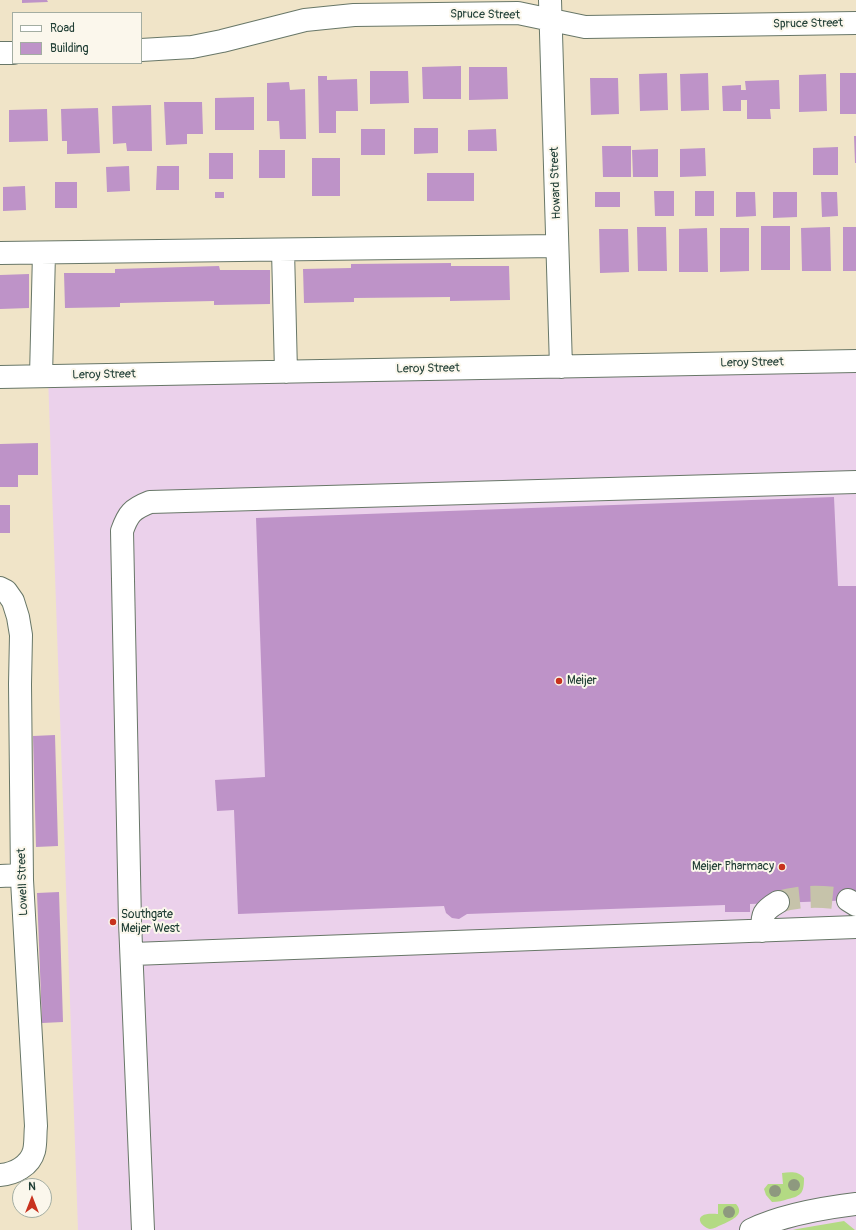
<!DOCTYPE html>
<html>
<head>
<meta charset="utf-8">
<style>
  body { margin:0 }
  #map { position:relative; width:856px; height:1230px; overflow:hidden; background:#f0e4c8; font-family:Pangolin,sans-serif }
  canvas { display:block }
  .legend { position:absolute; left:12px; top:12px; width:130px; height:52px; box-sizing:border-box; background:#fbf7ec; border:1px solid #a3ada2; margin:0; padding:5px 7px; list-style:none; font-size:12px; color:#1f3d34 }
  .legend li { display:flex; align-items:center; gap:8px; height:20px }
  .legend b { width:20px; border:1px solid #a3ada2 }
  .north { position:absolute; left:12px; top:1178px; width:40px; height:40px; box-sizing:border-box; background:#fbf7ec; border:1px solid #a3ada2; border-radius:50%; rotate:0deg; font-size:11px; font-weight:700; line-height:16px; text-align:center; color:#1f3d34 }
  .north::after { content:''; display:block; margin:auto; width:14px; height:18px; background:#c8321e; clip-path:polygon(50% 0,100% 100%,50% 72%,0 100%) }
</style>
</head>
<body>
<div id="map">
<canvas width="856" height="1230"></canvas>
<ul class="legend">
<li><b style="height:5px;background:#fff"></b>Road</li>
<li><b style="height:11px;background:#be93c8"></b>Building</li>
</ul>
<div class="north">N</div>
</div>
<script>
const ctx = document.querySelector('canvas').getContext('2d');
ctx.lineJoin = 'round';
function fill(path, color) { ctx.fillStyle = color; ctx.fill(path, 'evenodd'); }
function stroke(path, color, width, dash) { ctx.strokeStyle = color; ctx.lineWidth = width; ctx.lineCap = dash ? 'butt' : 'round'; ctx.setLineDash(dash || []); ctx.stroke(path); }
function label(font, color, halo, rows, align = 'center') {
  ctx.font = font + ' Pangolin,sans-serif'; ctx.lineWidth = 4; ctx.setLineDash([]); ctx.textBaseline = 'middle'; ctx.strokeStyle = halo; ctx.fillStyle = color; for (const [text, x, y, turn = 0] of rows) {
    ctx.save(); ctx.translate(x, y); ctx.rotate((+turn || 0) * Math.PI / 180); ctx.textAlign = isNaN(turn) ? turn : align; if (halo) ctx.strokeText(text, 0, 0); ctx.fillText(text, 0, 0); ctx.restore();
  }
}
const built = new Path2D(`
  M856 361V1230H78L48 376Z`);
const green = new Path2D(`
  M782 1173C790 1172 799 1171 804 1178 804 1192 802 1196 788 1199 783 1201 778 1202 772 1202L766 1195 764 1189 768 1184H783Z
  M718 1204H736C746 1215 730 1221 721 1225 718 1226 714 1229 710 1229 704 1228 696 1220 702 1216 706 1213 714 1214 718 1214Z
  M844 1221 855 1230H793L797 1229Z`);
const building = new Path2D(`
  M22 0H47L48 2 22 3Z
  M461 66V99H423L422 67Z
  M469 67H507L508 99 469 100Z
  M370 71H408L409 103 370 104Z
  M667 73 668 110 640 111 639 74Z
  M708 73 709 110 681 111 680 74Z
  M840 73H856V114H840Z
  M826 74 827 111 799 112V75Z
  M318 76H327V80L357 79 358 111H336V133H319Z
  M590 78H618L619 114 591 115Z
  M779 80 780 109H770L771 119H747V100H741V111H723L722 86 741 85V90H746L745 81Z
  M289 82 290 90 305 89 306 139H280L279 121H267V83Z
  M254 97V130H215V98Z
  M164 102H202L203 134H187V144L166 145Z
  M151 105 152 151H127L126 143 113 144 112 106Z
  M98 108 100 153 67 154V141H62L61 109Z
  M47 109 48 141 9 142V110Z
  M414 128H438V153L414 154Z
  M361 129H385V155H361Z
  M496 129 497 151H468V130Z
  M854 136H856V163H855Z
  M602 146H631V177H603Z
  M838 147V175H813V148Z
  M705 148 706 176 680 177V149Z
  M658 149V177H633L632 150Z
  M259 150H285V178H259Z
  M209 153H233V179H209Z
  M312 158H340V196H312Z
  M129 166 130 191 107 192 106 167Z
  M157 166H179V190H156Z
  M427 173H474V201H427Z
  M55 182H77V208H55Z
  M25 186 26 210 3 211V187Z
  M654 191H674V216H655Z
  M695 191H714V216H695Z
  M215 192H224V198H215Z
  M595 192H620V207H595Z
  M736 192H755L756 216 736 217Z
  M773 192H797V217L773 218Z
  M821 192H837L838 216 822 217Z
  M761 226H790V270H761Z
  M637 227H666L667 271H638Z
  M830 227 831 271H802L801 228Z
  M843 227H856V271H843Z
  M707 228 708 272H679V229Z
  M720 228H749V271L720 272Z
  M599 229H628L629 272 600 273Z
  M451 263V266H509L510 300 450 301V297L354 298V302L304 303 303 269 351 268V264Z
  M219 266 220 270H270V304L214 305V301L120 303V307L65 308 64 273H115V269Z
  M29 274V308L0 309V275Z
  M38 443V475H18V487H0V444Z
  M834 497 838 586H856V900L750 904V912H725V905L467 914 459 919 452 918 446 913 444 906 238 914 234 810 217 811 215 780 265 777 256 518Z
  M0 505H10V533H0Z
  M55 735 58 846 36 847 33 736Z
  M59 892 63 1022 42 1023 37 893Z`);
const minorTunnel = new Path2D(`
  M778 902C800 895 826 896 848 900`);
const minor = new Path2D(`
  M550 0 561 367
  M141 50 192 47 222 41 305 20 354 15 518 13 585 27 856 23
  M0 53H13
  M283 250 286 372
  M0 253 557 246
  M41 376 44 253
  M0 377 856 361
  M0 588 6 591 13 601 18 617 21 635 20 684 22 880 36 1126C35 1134 36 1143 34 1151 30 1166 14 1174 0 1175
  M0 876 22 875
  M848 900 856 905
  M762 931C762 914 763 911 778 902
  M133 954 856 927
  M143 1230 130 922 122 531C128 514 132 509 150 502L856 482
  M751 1230C782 1215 823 1208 856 1204`);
const trees = [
  [794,1185],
  [775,1191],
  [729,1212]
];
const markers = [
  [559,681,4,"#c8321e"],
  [782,867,4,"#c8321e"],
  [113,922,4,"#c8321e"]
];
const streetNames = [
  ["Spruce Street",485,15,1],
  ["Spruce Street",808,24,-1],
  ["Howard Street",556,183,-92],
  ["Leroy Street",752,363,-1],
  ["Leroy Street",428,369,-1],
  ["Leroy Street",104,375,-1],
  ["Lowell Street",23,882,-92]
];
const poiNames = [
  ["Meijer",567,681],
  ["Meijer Pharmacy",774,867,"right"],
  ["Southgate",121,915],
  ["Meijer West",121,929]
];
fill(built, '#ebd1eb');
fill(green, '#b3da83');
fill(building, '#be93c8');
stroke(minorTunnel, '#c6c3aa', 22, [22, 11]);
stroke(minor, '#687768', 24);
stroke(minor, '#fff', 22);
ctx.fillStyle = '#8e997f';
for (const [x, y] of trees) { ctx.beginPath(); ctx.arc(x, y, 6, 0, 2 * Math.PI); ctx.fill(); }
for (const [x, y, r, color] of markers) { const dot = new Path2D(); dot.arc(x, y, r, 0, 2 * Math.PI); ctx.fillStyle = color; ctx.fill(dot); stroke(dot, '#fbf7ec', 1.5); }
label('12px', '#1f3d34', '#fbf7ec', streetNames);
label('12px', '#1f3d34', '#fbf7ec', poiNames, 'left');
</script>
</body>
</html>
